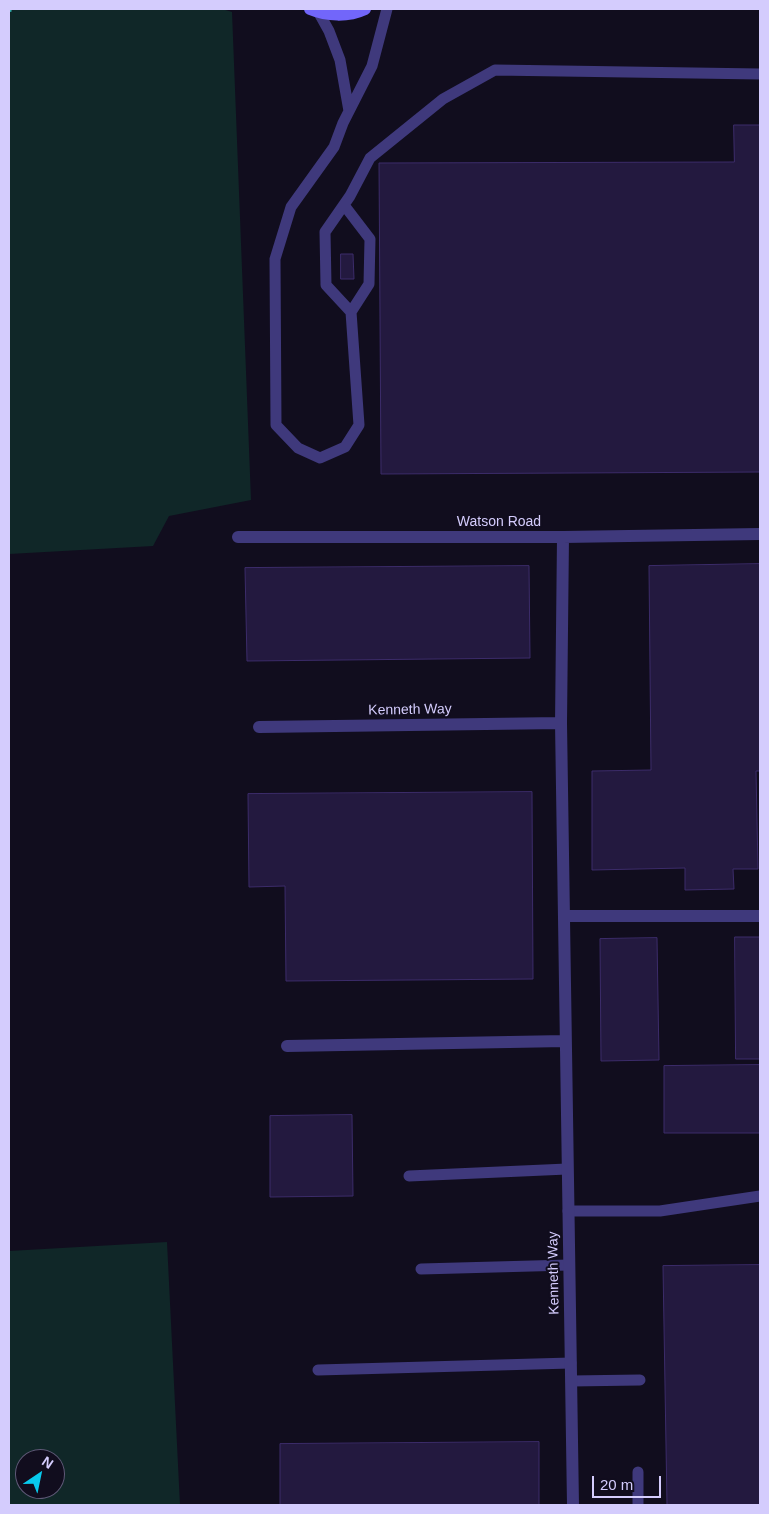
<!DOCTYPE html>
<html>
<head>
<meta charset="utf-8">
<style>
  body { margin:0 }
  #map { position:relative; width:769px; height:1514px; overflow:hidden; background:#110d1e; font-family:Arial,sans-serif }
  canvas { display:block }
  .frame { position:absolute; inset:0; border:10px solid #d4ccfd; pointer-events:none }
  .north { position:absolute; left:15px; top:1449px; width:50px; height:50px; box-sizing:border-box; background:#110d1e; border:1px solid #5f5977; border-radius:50%; rotate:34deg; font-size:14px; font-weight:700; line-height:20px; text-align:center; color:#d4ccfd }
  .north::after { content:''; display:block; margin:auto; width:18px; height:22px; background:#08caed; clip-path:polygon(50% 0,100% 100%,50% 72%,0 100%) }
  .scale { position:absolute; left:592px; top:1476px; width:69px; height:22px; box-sizing:border-box; border:2px solid #d4ccfd; border-top:0; padding-left:6px; font-size:15px; line-height:18px; white-space:nowrap; color:#d4ccfd; -webkit-text-stroke:4px #110d1e; paint-order:stroke }
</style>
</head>
<body>
<div id="map">
<canvas width="769" height="1514"></canvas>
<div class="frame"></div>
<div class="north">N</div>
<div class="scale">20 m</div>
</div>
<script>
const ctx = document.querySelector('canvas').getContext('2d');
ctx.lineJoin = 'round';
function fill(path, color) { ctx.fillStyle = color; ctx.fill(path, 'evenodd'); }
function stroke(path, color, width, dash) { ctx.strokeStyle = color; ctx.lineWidth = width; ctx.lineCap = dash ? 'butt' : 'round'; ctx.setLineDash(dash || []); ctx.stroke(path); }
function label(font, color, halo, rows, align = 'center') {
  ctx.font = font + ' Arial,sans-serif'; ctx.lineWidth = 4; ctx.setLineDash([]); ctx.textBaseline = 'middle'; ctx.strokeStyle = halo; ctx.fillStyle = color; for (const [text, x, y, turn = 0] of rows) {
    ctx.save(); ctx.translate(x, y); ctx.rotate((+turn || 0) * Math.PI / 180); ctx.textAlign = isNaN(turn) ? turn : align; if (halo) ctx.strokeText(text, 0, 0); ctx.fillText(text, 0, 0); ctx.restore();
  }
}
const green = new Path2D(`
  M9 9H222L232 12 251 500 169 516 153 546 9 554Z
  M167 1242 180 1505H9V1251ZM25 1459H55V1489H25Z`);
const building = new Path2D(`
  M734 125H760V472L381 474 379 163 734 162Z
  M341 254H353L354 279H341Z
  M760 564V771H756L758 869H733L734 889 685 890V868L592 870V771L651 770 649 566Z
  M529 566 530 658 247 661 245 568Z
  M532 792 533 979 286 981 285 886 249 887 248 794Z
  M735 937H760V1059H736Z
  M657 938 659 1060 601 1061 600 939Z
  M760 1065V1133H664V1066Z
  M352 1115 353 1196 270 1197V1116Z
  M760 1265V1505H667L663 1266Z
  M539 1442V1505H280V1444Z`);
const path = new Path2D(`
  M9 11 13 9`);
const lane = new Path2D(`
  M319 13 329 31 340 60 349 111
  M344 205 370 239 369 284 351 312 359 425 345 447 320 458 298 448 276 425 275 259 291 207 334 147 343 123 372 66 387 9
  M351 312 326 285 325 232 350 196 370 158 443 99 495 70 760 74
  M409 1176 567 1169
  M568 1211H660L760 1196
  M421 1269 569 1265
  M318 1370 571 1363
  M571 1381 640 1380
  M638 1472V1505`);
const street = new Path2D(`
  M238 537H563L760 534
  M563 537 561 723 573 1505
  M259 727 561 723
  M565 916H760
  M287 1046 565 1041`);
const secondary = new Path2D(`
  M310 9C327 16 348 17 365 9`);
const streetNames = [
  ["Watson Road",499,522],
  ["Kenneth Way",410,710,-1],
  ["Kenneth Way",554,1273,-91]
];
fill(green, '#102728');
fill(building, '#23193f');
stroke(building, '#3c2c6a', 1);
stroke(path, '#31acab', 3, [2.5, 4]);
stroke(lane, '#3f397c', 11);
stroke(street, '#3f397c', 12);
stroke(secondary, '#7266fa', 12);
label('14px', '#d4ccfd', '#110d1e', streetNames);
</script>
</body>
</html>
